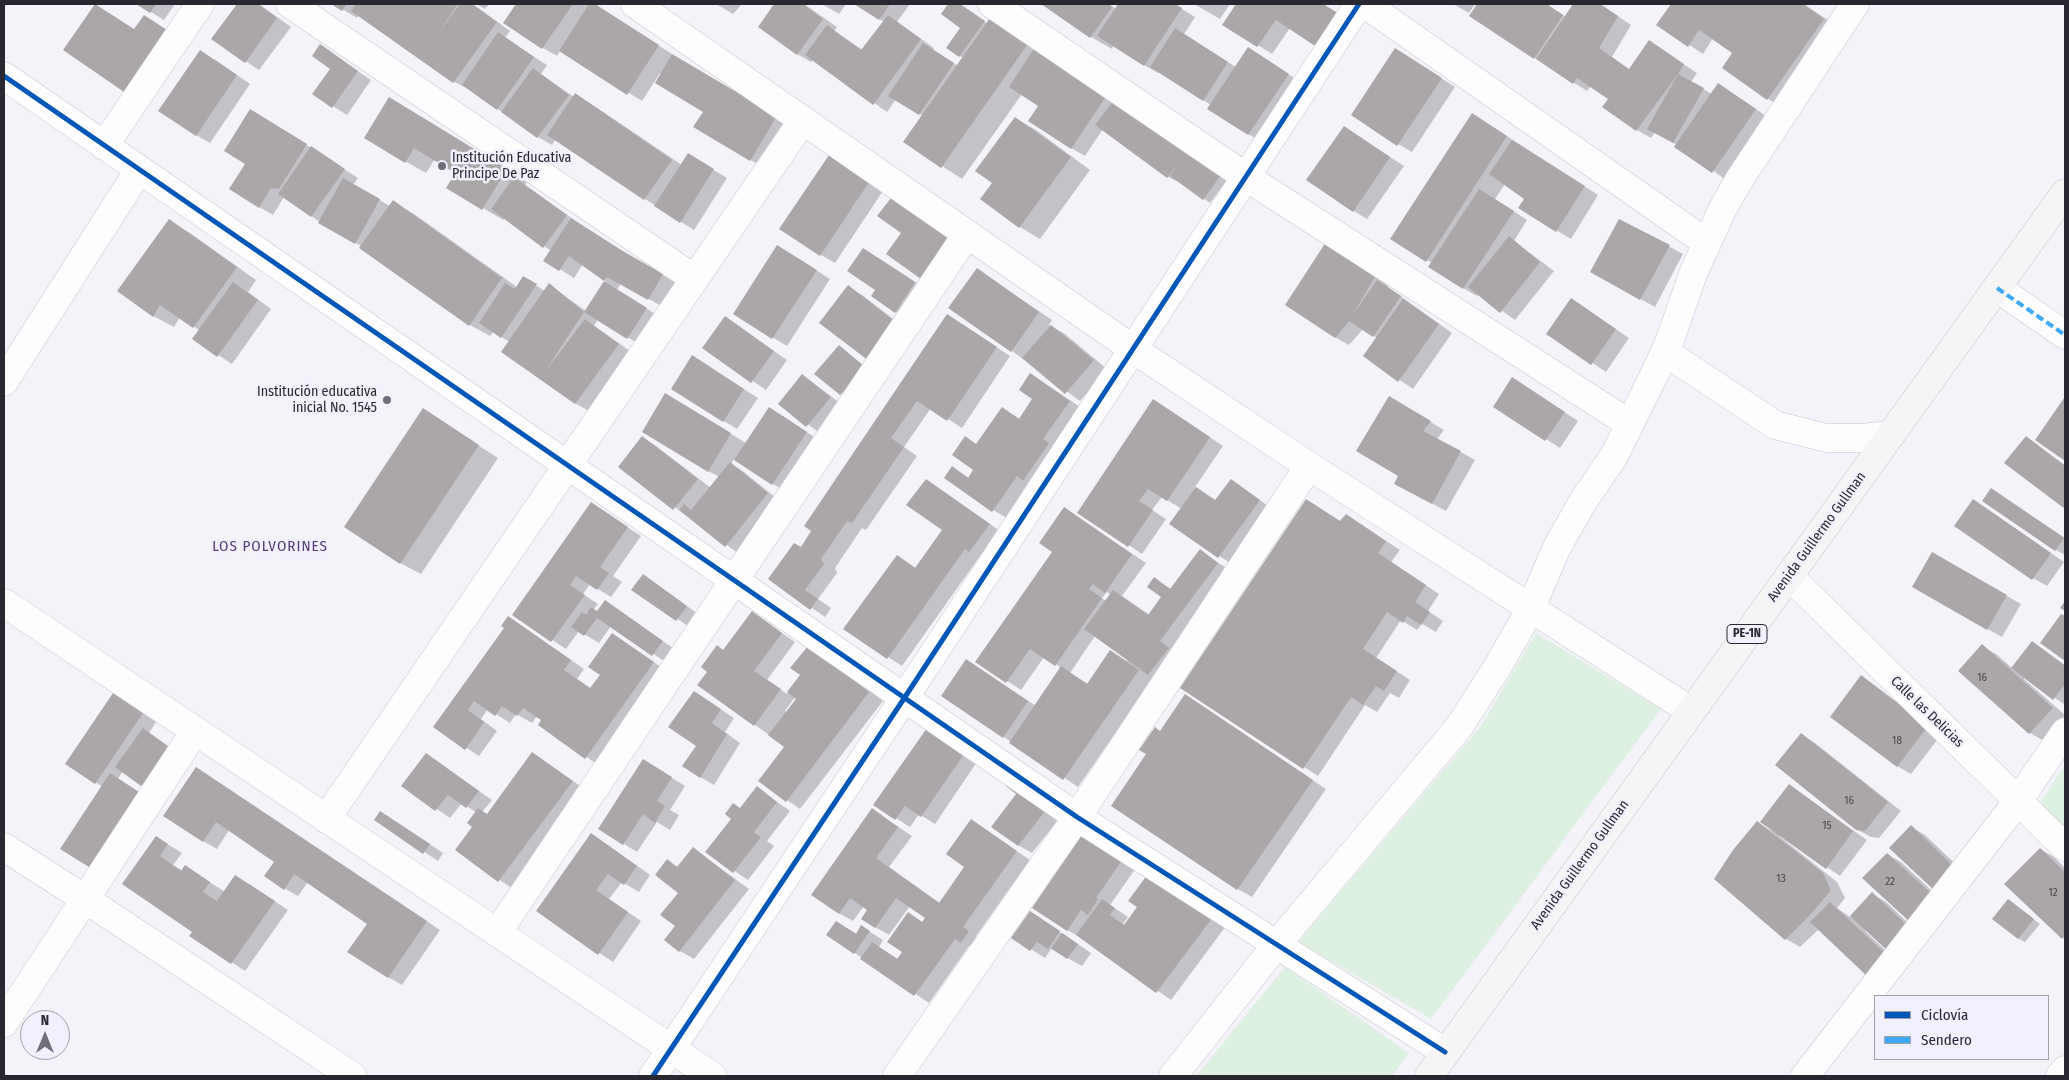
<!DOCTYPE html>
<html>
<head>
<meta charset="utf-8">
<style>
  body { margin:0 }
  #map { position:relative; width:2069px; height:1080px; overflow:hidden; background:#f4f3fa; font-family:"Fira Sans Condensed",sans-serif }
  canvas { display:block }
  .frame { position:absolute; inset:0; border:5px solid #292730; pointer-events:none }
  .legend { position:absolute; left:1874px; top:995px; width:175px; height:65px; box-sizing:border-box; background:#f1f0fd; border:1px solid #a1a0ab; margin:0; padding:6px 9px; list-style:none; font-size:15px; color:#292730 }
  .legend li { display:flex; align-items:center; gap:10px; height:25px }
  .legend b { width:25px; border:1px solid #a1a0ab }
  .north { position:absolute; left:20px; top:1010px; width:50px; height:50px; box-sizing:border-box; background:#f1f0fd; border:1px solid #a1a0ab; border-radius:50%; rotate:0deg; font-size:14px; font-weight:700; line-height:20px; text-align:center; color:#292730 }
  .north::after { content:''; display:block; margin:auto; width:18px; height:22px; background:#706e77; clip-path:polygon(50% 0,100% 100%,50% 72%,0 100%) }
</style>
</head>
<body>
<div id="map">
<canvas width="2069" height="1080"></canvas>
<div class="frame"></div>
<ul class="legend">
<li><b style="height:6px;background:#0057b8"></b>Ciclovía</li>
<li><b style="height:6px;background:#3fa9f5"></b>Sendero</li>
</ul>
<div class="north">N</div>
</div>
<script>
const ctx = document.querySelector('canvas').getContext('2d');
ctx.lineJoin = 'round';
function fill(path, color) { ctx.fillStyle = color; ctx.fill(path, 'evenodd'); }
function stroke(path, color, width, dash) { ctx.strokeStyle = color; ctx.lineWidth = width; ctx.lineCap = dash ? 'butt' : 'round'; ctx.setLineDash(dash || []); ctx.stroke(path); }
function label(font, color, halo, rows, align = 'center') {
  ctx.font = font + ' "Fira Sans Condensed",sans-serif'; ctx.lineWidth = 5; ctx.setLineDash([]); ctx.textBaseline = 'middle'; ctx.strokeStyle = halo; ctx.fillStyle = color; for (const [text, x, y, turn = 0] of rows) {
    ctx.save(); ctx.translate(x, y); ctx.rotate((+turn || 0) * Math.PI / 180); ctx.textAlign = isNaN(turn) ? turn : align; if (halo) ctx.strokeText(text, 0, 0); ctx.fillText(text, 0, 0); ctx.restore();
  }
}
const green = new Path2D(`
  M1536 633 1661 709 1431 1019 1298 942 1481 726Z
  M2065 765V830L2039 804Z
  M1285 967 1409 1053 1392 1076H1196Z`);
const shadow = new Path2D(`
  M138 4H175L164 20Z
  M238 4H259L291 27 259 70 213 39Z
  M334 4H473L510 31 505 38 547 65 541 74 574 97 575 95 596 107 682 165 702 163 727 178 694 230 645 199 556 139 552 145 538 137 469 89 454 82 358 15 357 18Z
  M476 4H489L485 9Z
  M518 4H593L672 54 671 55 797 129 771 172 695 127 705 111 660 73 642 101 560 51 557 56 543 48 505 23Z
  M716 4H742L733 14Z
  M776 4H804L837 27 834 31 863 50 884 22 857 4H910L897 22 934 48 933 50 958 66 963 58 948 48 962 27 943 14 950 4H959L988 24 993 17 1227 180 1210 203 1183 184 1168 177 1103 129 1085 156 1071 148 1039 106 1022 94 962 179 905 142 923 116 896 99 887 112 813 60 811 62 797 54 759 26Z
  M822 4H846L839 14Z
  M1043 4H1109L1116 9 1119 4H1174L1195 17 1184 34 1236 67 1262 57 1302 83 1262 142 1248 134 1211 105 1159 72 1158 73 1144 65 1114 45 1112 49 1091 37Z
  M1194 4H1230L1220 19Z
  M1238 4H1322L1351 22 1316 45 1290 28 1272 54 1224 24Z
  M1453 4H1475L1469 13Z
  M1478 4H1547L1566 17 1574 4H1600L1631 25 1612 57 1630 70 1650 42 1697 73 1691 82 1712 94 1732 93 1769 118 1726 180 1677 145 1655 132 1651 138 1637 130 1604 107 1610 99 1591 86 1587 91 1470 16Z
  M1673 4H1804L1844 31 1788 110 1768 99 1734 52 1713 38 1703 54 1658 24Z
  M320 46 371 80 347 115 314 94 332 69Z
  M1410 58 1455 87 1412 152 1398 144Z
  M214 59 250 84 210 143 196 135Z
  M410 110 527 182 525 185 580 224 632 257 676 283 663 307 621 283 617 290 660 317 642 346 598 319 594 326 633 353 589 411 575 403 510 342 493 332 490 336 470 325 361 246 320 222 284 197 273 215 259 207 246 163 264 118 358 178 353 185 390 206 393 202 414 214 517 287 524 278 545 291 549 285 586 311 606 281 583 264 574 278 545 260 551 251 505 218 503 220 483 208 457 173 435 159 426 173 405 161Z
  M1015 118 1036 130 1090 170 1040 239 1020 227 993 183Z
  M1344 127 1404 166 1367 219 1354 211Z
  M1493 127 1598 195 1571 239 1519 208 1526 198 1505 184 1495 199 1527 220 1514 241 1554 271 1515 320 1478 294 1477 296 1463 288 1432 263 1392 239Z
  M829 156 883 191 835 263 821 255Z
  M1620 220 1683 254 1655 307 1606 280Z
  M169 221 190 233 256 280 248 292 271 309 232 364 193 338 199 330 180 317 174 327 153 316Z
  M1326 244 1389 284 1388 287 1452 333 1413 389 1364 356 1377 338 1363 329 1349 345 1335 337Z
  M791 254 830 279 787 346 734 314Z
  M877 257 929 291 910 320 896 312 876 290Z
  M978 270 1052 320 1049 325 1065 334 1107 369 1080 401 1012 351Z
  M848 287 862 295 912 333 821 323Z
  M1571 300 1629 338 1606 372 1548 333Z
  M726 318 787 360 766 390 704 348Z
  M962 324 1010 356 962 428 931 408 904 447 917 456 866 530 862 528 835 568 837 573 818 599 831 608 825 617 770 579 801 548Z
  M839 347 871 371 848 398 816 374Z
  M706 365 758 398 737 429 724 421Z
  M1031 374 1083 409 1007 518 993 510 953 468 969 478 975 469 966 438 977 445 1003 409 1020 419 1034 399Z
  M803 376 844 406 821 434 780 404Z
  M1526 387 1578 421 1560 448 1494 406Z
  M1390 398 1444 430 1437 439 1475 460 1446 511 1409 491 1400 475Z
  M2064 400H2065V459L2037 439Z
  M680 403 746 443 783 416 820 441 786 492 734 459 731 464 744 472 781 502 739 554 620 467 643 438 656 446 711 488 720 477 708 471Z
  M1168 409 1223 446 1195 487 1217 501 1231 481 1273 509 1233 565 1171 524 1182 509 1162 497 1152 510 1166 519 1142 554 1079 512Z
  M423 410 498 458 421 574 400 563Z
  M2026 437 2065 465V507L2006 463Z
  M926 480 1003 533 984 559 980 556 902 666 845 629 897 556 916 568 943 530Z
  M1992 489 2065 538V555L2056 550Z
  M591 504 641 536 613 576 622 582 611 597 590 584 583 594 598 604 593 610 597 612 605 602 676 650 667 663 611 626 599 643 579 631 566 649 513 614Z
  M1065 509 1146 563 1122 596 1150 615 1163 597 1154 579 1171 589 1200 551 1231 571 1154 677 1078 787 943 696 980 669 1036 706 1062 668 1044 657 1021 690 977 661 1054 552ZM1107 592 1111 595 1106 601 1102 598ZM1095 636 1128 660 1127 661 1111 652 1088 684 1070 673Z
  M1987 509 2064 562 2047 586 2033 578Z
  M1341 522 1360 524 1400 550 1391 562 1439 594 1428 611 1443 621 1436 632 1422 624 1417 630 1401 620 1376 658 1410 680 1399 698 1390 693 1377 712 1365 705 1318 776 1182 687Z
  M1933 554 2021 604 2002 637 1914 587Z
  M643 576 700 615 691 628 633 589Z
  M752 612 795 642 767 680 787 694 802 675 822 656 883 701 800 809 760 781 786 747 699 685ZM795 697 797 698 787 712 785 711Z
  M522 626 584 669 577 679 591 689 601 674 612 634 667 671 600 766 539 725 543 720 537 716 532 723 516 714 510 723 488 709 481 719 497 731 479 756 435 727Z
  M2033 642 2065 665V705L2025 677 2024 679 2065 715 2044 741 2030 733 1960 671 1982 646 1996 654 2012 668Z
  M1862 677 1941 735 1911 774 1897 766Z
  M694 692 734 718 725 732 740 743 714 785 700 777Z
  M1186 696 1326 789 1252 897 1238 889Z
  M127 703 156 722 149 733 182 756 155 793 123 771 118 779 152 801 90 866 62 848 103 787 67 764Z
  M927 730 977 762 935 824 919 814 910 827 875 805Z
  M1801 735 1815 743 1901 811 1879 838 1871 837 1856 829Z
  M532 753 586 790 513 889 456 850 474 826 477 813 462 803 450 818 403 786 427 755 492 800 482 812 487 815Z
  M197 768 440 930 402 985 388 977 368 923 308 882 298 896 284 888 276 861 229 830 217 849 203 841Z
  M658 769 685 786 670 810 679 815 670 830 657 822 637 852 624 844Z
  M1789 785 1867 840 1840 876 1780 835 1779 836 1837 882 1845 898 1837 908 1850 917 1872 894 1886 902 1924 938 1867 930 1865 931 1903 967 1819 929 1800 947 1786 939 1758 823 1772 831Z
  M757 788 790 811 767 841 774 846 748 880 707 852Z
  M1018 794 1062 815 1032 853 1018 845Z
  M873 810 912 836 889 867 940 903 966 867 972 821 1030 860 976 936 982 940 975 950 969 946 929 1003 828 935 837 922 857 934 862 927 883 940 879 947 898 959 904 952 908 914 923 922 926 918 910 906 889 935 875 927 869 910 864 906 853 921 839 913Z
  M381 812 443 853 438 861 376 820Z
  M1911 827 1925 835 1970 878 1950 899Z
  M1084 834 1136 868 1110 905 1128 917 1123 924 1125 925 1139 907 1150 872 1226 926 1171 1000 1082 938 1067 930Z
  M156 837 182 853 173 865 183 871 186 867 225 892 249 884 288 910 245 971 191 936 194 932 124 884Z
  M605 843 650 875 639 892 622 882 609 899 641 921 613 962 538 911Z
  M694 849 749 889 694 959 680 951V893L667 861 679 868Z
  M2040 849 2054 857 2065 868V939L2063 938Z
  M1887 854 1901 862 1948 906 1925 930Z
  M2009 900 2040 924 2025 942 2018 938Z
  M1044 921 1091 953 1082 966 1051 949 1045 958 1013 938Z`);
const building = new Path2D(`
  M95 4 134 29 144 15 167 30 124 92 63 50Z
  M136 4H156L150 13Z
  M237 4H258L277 18 245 63 211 39Z
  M331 4H347L342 11Z
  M356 4H458L437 35 460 4H472L497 22 453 83 351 11Z
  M516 4H573L542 49 503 23Z
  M589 4H595L659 45 627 95 559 51Z
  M774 4H803L823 19 797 55 758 27Z
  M854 4H890L879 20Z
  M948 4H960L985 21 959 57 946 48 960 28 941 14Z
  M1041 4H1108L1112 7 1090 38Z
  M1118 4H1175L1182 8 1144 66 1097 36Z
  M1236 4H1323L1338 13 1315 46 1276 20 1257 47 1222 25Z
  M1477 4H1546L1563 15 1534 59 1469 16Z
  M1573 4H1600L1618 16 1599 48 1629 69 1649 40 1684 64 1678 74 1704 88 1673 143 1647 129 1678 74 1636 131 1602 107 1608 99 1577 78 1573 84 1536 59Z
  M1671 4H1803L1824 19 1767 100 1722 68 1732 53 1699 30 1688 47 1656 25Z
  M888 15 921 39 873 105 805 55 827 25 861 50Z
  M992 15 1030 41 941 168 903 142Z
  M1175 28 1228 62 1203 101 1150 67Z
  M498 32 534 57 497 110 462 85Z
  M923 43 954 63 919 115 888 96Z
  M320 44 358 71 332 108 312 94 330 69 312 56Z
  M1035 47 1107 95 1071 149 1028 121 1038 106 1009 87Z
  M1248 47 1289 74 1248 135 1207 109Z
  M1395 48 1442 78 1397 146 1351 115Z
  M200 50 237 75 196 136 158 111Z
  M672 54 777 116 750 161 693 127 703 112 655 83Z
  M533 68 569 95 537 138 501 112Z
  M1718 83 1756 109 1712 173 1674 147Z
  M575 93 672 160 644 200 547 135Z
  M389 97 507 169 482 210 446 188 455 173 414 148 405 163 364 138Z
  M1116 97 1221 175 1203 200 1170 176 1179 163 1167 178 1095 125Z
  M250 109 307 144 279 189 271 188 259 208 229 189 245 164 224 151Z
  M1472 113 1507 136 1426 262 1390 239Z
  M1015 117 1071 157 1019 228 980 199 992 183 975 171Z
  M1344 126 1390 157 1353 212 1306 180Z
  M1512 140 1585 186 1556 232 1518 208 1524 199 1489 174Z
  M311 146 345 169 311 217 278 194Z
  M688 153 714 169 680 223 654 206Z
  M829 155 869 182 820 256 779 229Z
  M514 177 567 215 543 248 491 209Z
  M343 178 380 199 355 244 318 223Z
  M1479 189 1514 211 1463 289 1428 267Z
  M891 198 954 242 925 282 886 254 901 233 877 216Z
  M393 200 502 278 469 326 359 248Z
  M571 218 621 250 663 274 648 300 607 277 604 281 569 256 559 271 543 261Z
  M169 219 237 267 193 328 160 305 153 317 117 291Z
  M1619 219 1670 245 1640 300 1590 272Z
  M1509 236 1540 262 1500 313 1468 287Z
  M1326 242 1376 275 1352 316 1377 280 1401 296 1373 337 1349 321 1335 338 1285 305Z
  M777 245 817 270 772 339 733 314Z
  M863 248 915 282 895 313 871 296 875 290 847 271Z
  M977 268 1039 312 1011 352 948 308Z
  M523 276 537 284 501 338 479 323 505 283 515 289Z
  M604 281 647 308 627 339 584 312 544 373 585 319 619 344 575 404 501 352 549 283 584 312Z
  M233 282 258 300 217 357 192 339Z
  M848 285 898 324 869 361 819 323Z
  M1571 298 1616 329 1591 365 1546 334Z
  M1403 299 1439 324 1398 382 1363 356Z
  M947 314 997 347 947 421 917 401 891 438 904 447 852 523 847 521 821 559 824 564 805 590 818 599 810 610 768 579 794 543 801 547 811 531 804 526Z
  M725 316 774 351 751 383 702 348Z
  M1051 325 1094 360 1065 394 1022 358Z
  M839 345 865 367 840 395 814 374Z
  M692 355 744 389 723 422 671 389Z
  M1030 373 1070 401 1043 439 1049 443 1023 481 1017 476 992 512 944 478 952 466 968 478 973 470 952 455 965 436 976 444 1002 407 1019 419 1032 399 1019 390Z
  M802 374 831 397 806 427 778 404Z
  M1512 377 1565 412 1545 441 1493 407Z
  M665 393 731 433 708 472 642 432Z
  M1389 396 1431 421 1423 431 1461 451 1432 504 1394 484 1398 476 1356 451Z
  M2064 398 2065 399V461L2035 440Z
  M1153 399 1210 437 1167 501 1148 489 1139 501 1153 510 1128 547 1077 513Z
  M769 407 807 432 772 485 734 460Z
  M423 408 479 445 400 564 344 527Z
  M642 436 698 479 673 510 618 467Z
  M2026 436 2065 466V509L2004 463Z
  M730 462 768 493 725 547 679 510 684 504 691 510Z
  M926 479 990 524 969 552 965 549 887 659 843 629 897 555 915 568 942 530 906 505Z
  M1231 479 1260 500 1218 558 1169 524 1196 487 1215 500Z
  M1991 488 2064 538 2055 551 1982 501Z
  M1306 499 1340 521 1346 514 1386 541 1378 553 1426 585 1415 602 1430 612 1421 625 1407 616 1403 623 1387 612 1363 649 1397 671 1384 691 1376 686 1363 705 1351 697 1303 769 1180 688Z
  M1973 499 2051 553 2032 580 1954 526Z
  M591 502 628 527 600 567 609 573 597 590 576 576 570 585 585 595 551 642 512 615Z
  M1064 507 1132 554 1105 593 1093 584 1089 589 1102 598 1055 666 1030 649 1006 683 975 662 1052 552 1039 543Z
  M1200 549 1218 563 1160 641 1169 648 1148 675 1084 629 1113 590 1148 615 1161 597 1147 587 1154 577 1170 589Z
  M1932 552 2007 595 1987 630 1912 587Z
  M643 574 687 606 676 621 631 590Z
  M605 600 663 641 652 656 597 618 584 636 571 627 582 612 586 615 591 607 597 611Z
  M2065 601V611L2060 608Z
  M752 611 782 633 754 671 781 689 754 726 697 685 707 672 701 667 717 645 723 650Z
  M2061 614 2065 616V661L2040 643Z
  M508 616 571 660 564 670 590 688 600 675 588 667 612 633 654 662 585 759 538 725 541 720 523 708 517 716 502 706 495 716 474 701 468 710 484 722 465 750 433 727 504 628 501 626Z
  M2032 641 2065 666V684L2053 700 2011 668Z
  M1982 644 2053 708 2029 734 1958 671Z
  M808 646 869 692 786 802 758 781 784 747 768 735 796 699 787 692 800 675 790 668Z
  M1110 650 1139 670 1063 780 1009 743 1061 666 1087 684Z
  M966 659 1028 701 1003 738 941 696Z
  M1861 675 1928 726 1897 767 1830 717Z
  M694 691 721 709 712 723 727 734 700 778 682 766 696 746 668 727Z
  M113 693 143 713 95 784 65 764Z
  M1185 694 1313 780 1237 890 1111 806 1146 754 1139 750 1155 727 1160 731Z
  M143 728 169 747 141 786 115 767Z
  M927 728 964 754 921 817 905 806 895 820 873 805Z
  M1801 733 1888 802 1865 831 1856 830 1775 765Z
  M532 752 573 781 498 882 455 850 472 827 467 823 478 808 487 814Z
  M426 753 479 791 466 808 448 795 435 811 401 786Z
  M643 759 672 777 657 801 665 806 655 823 643 814 623 845 598 829Z
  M196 767 427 921 388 978 347 952 367 924 294 874 284 890 264 876 274 862 216 822 203 842 163 816Z
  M110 773 139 792 89 867 60 849Z
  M1012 778 1049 806 1018 846 991 827 1016 794 1006 786Z
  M1789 784 1853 831 1826 869 1760 822Z
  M757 786 777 802 754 832 761 837 733 873 705 852 731 819 725 814 733 803 740 808Z
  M872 808 898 827 876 858 939 903 964 867 946 854 971 819 1017 851 963 927 969 931 961 943 955 939 914 996 860 959 872 942 897 959 902 952 887 942 908 912 922 922 925 918 896 898 875 928 861 919 867 910 850 898 839 914 811 895Z
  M380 811 430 844 423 854 374 820Z
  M1757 821 1823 873 1831 890 1811 914 1785 940 1714 879 1733 850Z
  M1911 825 1957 870 1936 892 1889 848Z
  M1084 832 1123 859 1096 898 1098 899 1088 915 1081 910 1067 931 1032 908Z
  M591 833 637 866 624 885 608 874 596 890 628 912 598 955 536 911Z
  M156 836 168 844 160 856 181 871 185 865 210 882 203 892 217 901 235 875 275 901 231 964 189 936 192 932 122 884Z
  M693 847 735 880 679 952 664 940 675 926 660 915 678 893 655 875 667 859 677 867Z
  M2040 848 2065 872V935L2062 939 2004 884Z
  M1887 853 1935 897 1911 923 1862 878Z
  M1150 871 1213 917 1156 993 1076 935 1102 899 1115 908 1110 915 1124 925 1137 907 1128 901Z
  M1872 892 1911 929 1889 952 1850 916Z
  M2008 899 2034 919 2018 939 1992 919Z
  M1830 902 1890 958 1870 979 1810 922Z
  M1030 911 1060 931 1048 949 1037 942 1030 951 1011 938Z
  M836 921 856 934 861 925 870 931 854 954 826 935Z
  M1062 933 1078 944 1067 959 1051 948Z`);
const street = new Path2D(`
  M290 4 695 279
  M635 4 1133 349 1309 466 1691 711
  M992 4 1246 177 1630 424
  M1365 4 1707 243
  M4 76 1077 817 1445 1052
  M104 146 200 4
  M1997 288 2065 335
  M1665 352 1775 425 1826 438H1861L1891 435
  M4 382 139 170
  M1789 576 2065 847
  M4 603 712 1076
  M326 819 803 120
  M4 847 85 899 352 1076
  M497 933 967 234
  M4 1023 195 731
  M653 1076 905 697 1359 4
  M897 1076 1077 817 1309 466
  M1173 1076 1277 944 1459 727 1498 666 1531 608 1556 549 1582 503 1614 456 1656 371 1670 340 1693 274 1722 210 1739 180 1855 4
  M1805 1076 2018 801 2065 732
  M2060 1076 2065 1070`);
const primary = new Path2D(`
  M1429 1076 2065 193`);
const quiet = new Path2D(`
  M1997 288 2065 335`);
const cycleway = new Path2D(`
  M4 76 1077 817 1445 1052
  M653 1076 905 697 1359 4`);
const markers = [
  [442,166,5,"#706e77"],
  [387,400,5,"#706e77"]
];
const numberNames = [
  ["16",1982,678],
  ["18",1897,741],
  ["16",1849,801],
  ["15",1827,826],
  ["13",1781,879],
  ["22",1890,882],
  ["12",2053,893]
];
const shields = [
  [1747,634,40]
];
const shieldNames = [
  ["PE-1N",1747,634]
];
const poiNames = [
  ["Institución Educativa",452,158],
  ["Principe De Paz",452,174],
  ["Institución educativa",377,392,"right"],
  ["inicial No. 1545",377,408,"right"]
];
const streetNames = [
  ["Avenida Guillermo Gullman",1817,537,-54],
  ["Calle las Delicias",1927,712,44],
  ["Avenida Guillermo Gullman",1580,865,-54]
];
const neighbourhoodNames = [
  ["LOS POLVORINES",270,547]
];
fill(green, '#def0e1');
fill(shadow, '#0003');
fill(building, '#aba6a8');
stroke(street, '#c7c6cd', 29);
stroke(primary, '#c7bfc4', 29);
stroke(street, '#fdfdfe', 28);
stroke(primary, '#f7f4f5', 28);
stroke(quiet, '#3fa9f5', 4, [8, 4]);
stroke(cycleway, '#0057b8', 5);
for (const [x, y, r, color] of markers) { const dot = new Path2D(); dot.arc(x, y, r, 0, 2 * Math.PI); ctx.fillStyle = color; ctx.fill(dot); stroke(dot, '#f1f0fd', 2); }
label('11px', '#4a474e', null, numberNames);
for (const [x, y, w] of shields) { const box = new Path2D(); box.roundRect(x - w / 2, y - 9.5, w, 19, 4); ctx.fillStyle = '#f1f0fd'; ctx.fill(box); stroke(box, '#292730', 1); }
label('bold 12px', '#292730', null, shieldNames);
label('14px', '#292730', '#f1f0fd', poiNames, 'left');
label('14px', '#292730', '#f1f0fd', streetNames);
ctx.letterSpacing = '1px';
label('15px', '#573c78', '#f1f0fd', neighbourhoodNames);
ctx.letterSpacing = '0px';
</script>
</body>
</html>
